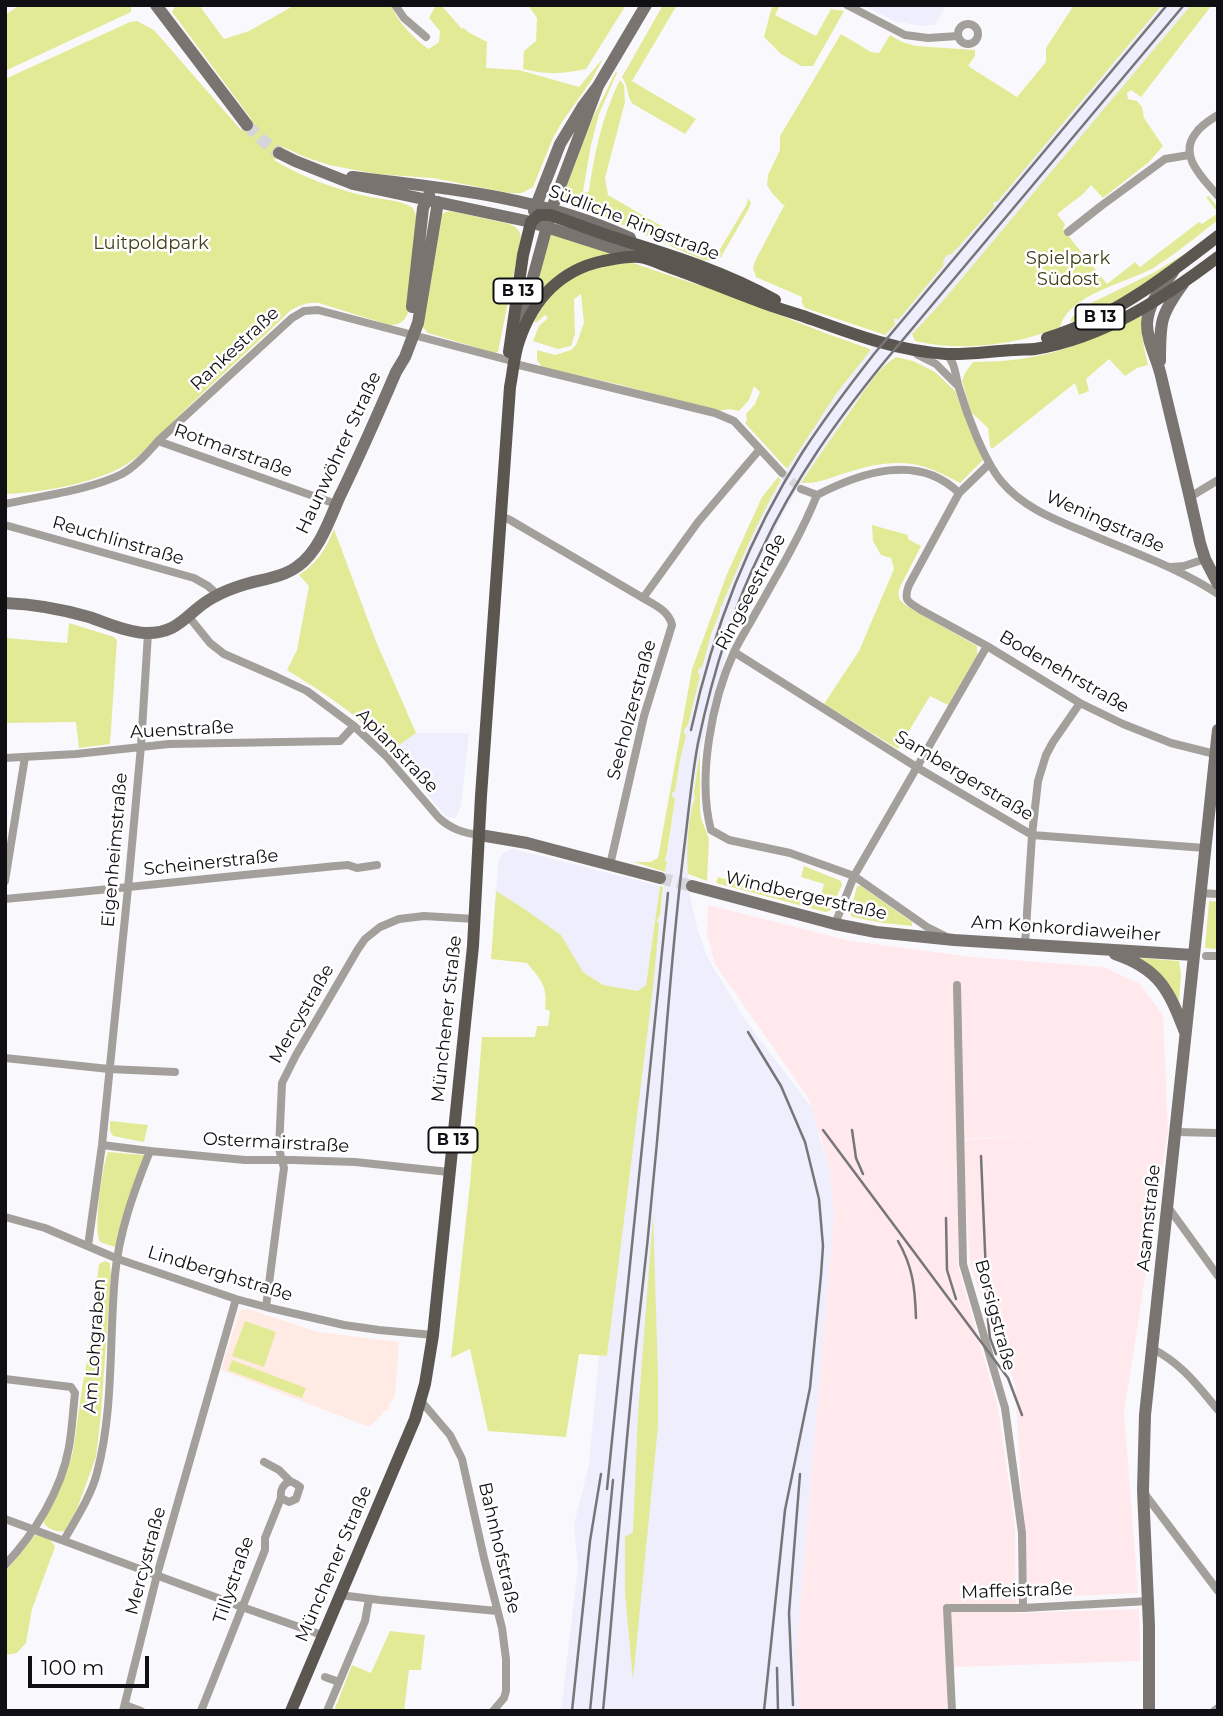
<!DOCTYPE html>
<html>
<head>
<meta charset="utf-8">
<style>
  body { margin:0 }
  #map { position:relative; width:1223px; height:1716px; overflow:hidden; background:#f9f9fd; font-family:Montserrat,sans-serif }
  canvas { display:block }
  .frame { position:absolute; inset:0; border:7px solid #101014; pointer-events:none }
  .scale { position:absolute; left:28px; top:1656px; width:121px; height:32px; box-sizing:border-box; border:4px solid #101014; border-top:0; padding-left:9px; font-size:21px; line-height:24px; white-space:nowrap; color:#101014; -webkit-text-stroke:5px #fff; paint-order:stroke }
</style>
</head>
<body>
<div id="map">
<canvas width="1223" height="1716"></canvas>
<div class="frame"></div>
<div class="scale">100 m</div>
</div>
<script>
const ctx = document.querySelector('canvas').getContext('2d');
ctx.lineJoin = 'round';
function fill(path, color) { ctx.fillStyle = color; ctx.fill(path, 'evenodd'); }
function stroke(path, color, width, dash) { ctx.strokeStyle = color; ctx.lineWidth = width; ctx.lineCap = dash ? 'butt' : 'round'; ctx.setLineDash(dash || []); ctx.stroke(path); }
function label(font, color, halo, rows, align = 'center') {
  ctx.font = font + ' Montserrat,sans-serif'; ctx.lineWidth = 5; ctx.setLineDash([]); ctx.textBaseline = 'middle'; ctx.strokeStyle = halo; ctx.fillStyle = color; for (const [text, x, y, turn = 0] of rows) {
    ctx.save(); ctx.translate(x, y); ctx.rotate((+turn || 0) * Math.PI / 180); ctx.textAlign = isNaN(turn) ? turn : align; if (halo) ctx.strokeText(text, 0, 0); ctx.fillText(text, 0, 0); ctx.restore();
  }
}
const built = new Path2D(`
  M862 5H946L935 25 921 26 894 21Z
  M1162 5H1191L941 303 912 334 872 379 827 444 801 483 783 514 742 606 743 610 742 615 739 616 728 646 700 752 694 792 695 799 693 803 687 866 690 896 696 924 707 957 743 1017 826 1127 818 1134 829 1165 834 1215 820 1382 808 1711H561L578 1567 574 1525 589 1465 599 1356H607L657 921 660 915 667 862 665 860 668 854 675 799 672 796V793L686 736 684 732 685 728 688 725 700 676 698 673 720 612V606L722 604 743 554 765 509 797 452 836 394 870 351 895 325 894 319H899L944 265 943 261 947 255 992 205 993 202 997 201Z
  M416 733H469L461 805 456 818 448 817 442 812 391 751Z
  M513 849 660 886 646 985 638 991 603 985 583 972 561 935 523 908 496 891 499 858 506 851Z`);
const industrial = new Path2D(`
  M708 905 851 941 972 957 1104 967 1140 984 1163 1015 1168 1131 1124 1412 1138 1593 1028 1598 1015 1384 970 1265 962 1140 1039 1136 960 1139 958 1266 998 1407 1015 1525 1016 1613 1139 1609 1140 1661 956 1667 946 1671 947 1711H799L796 1654 834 1215 829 1165 809 1099 715 964 707 933Z`);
const education = new Path2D(`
  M243 1309H248L318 1332 399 1342 395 1397 389 1404 388 1410 383 1412 380 1417 369 1427 221 1370 239 1312Z`);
const green = new Path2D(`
  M20 5H131V12L5 71V15Z
  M176 5H199L224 39 249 31 295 5H391C396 20 416 41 429 49L439 42 440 31 429 18 436 5H441L462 29 464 28 468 32 487 42 486 68 519 70 579 87 604 57 591 81 562 122 553 138 533 187 522 193H509L433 178 376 174 329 165 305 157 283 147 274 160C302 177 334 189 366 196 381 200 400 199 413 208L417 218 409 309C406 321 401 325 389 325L319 303C307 302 300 305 290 311 255 345 219 377 184 411 164 430 145 455 120 468 89 484 40 493 5 494V79L130 22 137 21 154 30 241 130 252 120 172 12Z
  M528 5H626L586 69C561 74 548 75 523 69L524 51 536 41 537 18Z
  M663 5H677L632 81 696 119 685 134 633 104C626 96 629 86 622 77Z
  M774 5H780L775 15 816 36 831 9 844 11 813 66H801L781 54 764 37 771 10Z
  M1074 5H1162L997 202H993L994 207 952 254 947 255 943 261 944 265 899 319H894L895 325 885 335 805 308 802 303V297L756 277 753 268 755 261 785 204 783 205 772 193 767 185 768 175 780 150V136L841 34 871 52 879 53 890 35 902 42 916 46 975 50V56L968 66 1017 97 1046 62V48Z
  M1191 5H1212L1141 97 1131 90 1127 93 1128 99 1137 101 1142 107 1144 118 1163 146 1149 162 1103 198 1091 185 1083 194 1057 214 1065 224 1063 229 1107 284 1135 262 1140 267 1199 222 1202 224 1218 213 1206 197 1209 196 1218 208V220C1197 236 1177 253 1155 267 1128 283 1070 293 1060 327 1018 345 960 352 915 341L912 334 941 303Z
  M616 71 617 73 599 114 591 145 583 191 586 193 589 191C595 151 602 117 620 80L624 85 625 102 605 178 608 195 711 255 719 251 747 204 748 198 751 203 748 210 721 257C714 260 710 261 703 260L572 203 566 199 564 194 589 126Z
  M450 211 510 224C516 227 520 230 521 237L498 352 495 353 428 333 423 327 422 321 441 215 445 212Z
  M550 232 614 252 532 301Z
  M1184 254 1157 276 1103 310 1074 322 1070 321C1074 313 1081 309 1089 304L1155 272Z
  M623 262 633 263 695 284 711 288 825 333 870 349V351L836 394 787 469 745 423 747 420 746 414 755 404 760 392 754 386 749 400 739 411 730 409 717 411 617 384 542 367 537 360V350L555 355 571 350 576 345 584 323 581 294 574 299 575 334 571 346 558 349 533 341 539 326 548 318 545 315 536 323 534 321 552 292 579 273Z
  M1144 312C1139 330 1144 347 1148 365L1137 368 1125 376 1109 359 1086 379 1089 391 1079 395 1075 383 992 449 990 446 988 428 971 412 962 381 965 373 973 362C1006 362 1039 358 1070 347 1095 337 1119 324 1144 312Z
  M896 357 913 361 935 372 955 391 983 460 960 483C949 477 937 471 925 467 902 459 872 464 849 472 831 477 820 484 801 483 818 457 836 431 854 406 866 388 878 368 896 357Z
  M778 477 781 480C758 520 740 562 722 605L720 607V612L712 632 702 667 699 669 698 673 700 676 688 725C684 729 683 731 686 736L680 760 675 791 672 793V796L675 799 667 854 665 860 667 862 665 872 634 862H650L658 858 692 669 727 574 762 497Z
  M872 525 908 535V539L921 546 900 587C896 597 900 601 908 607L977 646V655L948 705 930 696 898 749 824 704 859 651 894 569 891 558 881 555 873 541Z
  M334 529 375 639 416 733 391 751C361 716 325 694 287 670L297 650 309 586 299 575C317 563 326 549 334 529Z
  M69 623 114 637 117 640 110 744 79 748 76 722 5 723V638L67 643Z
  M700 752V809L701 818 709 839 707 881 688 874C686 858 688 812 695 799L694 792Z
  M804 866 841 881 842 885 830 911 825 912 716 883 718 877 818 905 824 884 801 877Z
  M660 886 663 887 660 915 657 921 659 924 653 988 607 1356 579 1354 566 1437 488 1431 470 1349 451 1358 470 1184 482 1037H535L537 1026H548L550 1011 545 1009C548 986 541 980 527 963L491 959 496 891 523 908 561 935 583 972 603 985 638 991 646 985Z
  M857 886H861L912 922V926L883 923 852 917 850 913Z
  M1209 901 1218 902V949L1205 948Z
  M1140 958 1179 961 1181 974 1179 1002 1168 983Z
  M110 1121 148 1125 144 1142 113 1136 110 1131Z
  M108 1152 144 1155V1157L115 1247 100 1242C93 1229 102 1167 108 1152Z
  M653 1215 658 1376V1426L633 1680 625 1593V1537L633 1532 638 1415Z
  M105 1261 110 1263 111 1276 101 1414 96 1457 77 1509 65 1531C57 1533 50 1529 44 1524V1520L60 1488 73 1452 82 1388 88 1355 99 1264Z
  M245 1321 276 1332 264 1367 232 1356Z
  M232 1360 306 1388 302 1398 228 1370Z
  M36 1534C45 1537 51 1538 55 1547L32 1609 26 1643 17 1653 5 1655V1572Z
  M390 1631 425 1635 421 1670H409L404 1711H334L352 1665 371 1673Z`);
const streetTunnel = new Path2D(`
  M782 473 801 489`);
const secondaryTunnel = new Path2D(`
  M247 125 262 140 279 153
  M660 878 692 886`);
const street = new Path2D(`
  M395 5 404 18 426 37
  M847 5 905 35 928 38 958 36
  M958 34a10 10 0 1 1 20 0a10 10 0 1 1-20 0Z
  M1218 115C1210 120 1201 125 1196 133 1177 156 1204 179 1218 196
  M1068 232 1101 206 1165 159 1189 155
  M946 354C956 363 955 376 959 388 967 415 984 460 1001 481 1024 509 1059 521 1092 535 1134 553 1179 568 1218 594
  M918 355 936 364 957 385
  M515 364 715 413 734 421 782 473
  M158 441 336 504
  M989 464 959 493 909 585C903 601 908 602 921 610L987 646 1080 703 1123 724 1171 743 1215 754
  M801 489 817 495C860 473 918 452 959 493
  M817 495C800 537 777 575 755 614 748 627 740 639 734 652 712 700 697 778 711 830L729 840 790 853 854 876 927 927 945 936
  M1190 497 1218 480
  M5 504C41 496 90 490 122 474 136 466 148 453 158 441L292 318 304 311 318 310 508 360
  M501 516 510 520 643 598
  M5 525 194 578 208 586 218 595
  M1171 567 1184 566 1205 559
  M189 617 210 643 224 654 277 677 307 691 354 726 386 756 439 818C451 829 463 833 480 835
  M734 652 918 768 1032 835 1205 848
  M5 758 76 754 169 744 340 741 354 726
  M610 865 644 716 672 625C669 611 655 605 643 598L698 522 760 449
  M5 881 25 757
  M1200 893 1218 894
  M5 899C120 889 234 875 348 865L357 868 377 865
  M835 924 854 876 987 646
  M1025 944 1032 835 1038 781 1046 755 1053 742 1080 703
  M1206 956H1218
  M957 985 963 1264 1005 1408 1022 1533 1023 1608
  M5 1058 109 1069 175 1072
  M1176 1132 1218 1133
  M102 1145 150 1151 245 1160H292L355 1162 449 1172
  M1168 1207 1218 1276
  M5 1217 45 1228 118 1259 236 1299 266 1307 344 1325 379 1330 433 1335
  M88 1246 102 1145 128 888 141 746 148 633
  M266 1307 283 1175 284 1168 279 1149 282 1083 296 1055 358 949 365 939 380 927 399 919 424 916 475 919
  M1153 1349C1182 1364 1197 1385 1218 1410
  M5 1379 71 1387 75 1393C73 1411 72 1430 69 1447 61 1491 35 1533 5 1565
  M421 1401 450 1435 462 1459 484 1558 502 1628 506 1659V1691L504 1698 493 1711
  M264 1462 279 1470 290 1481
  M1144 1493 1218 1591
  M5 1519 242 1607 322 1635
  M64 1540C76 1519 91 1496 97 1473 114 1409 109 1340 115 1275 119 1232 134 1191 150 1151
  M340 1595 380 1600 497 1611
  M325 1677 339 1682
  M125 1705 141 1711
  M123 1711 157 1575 236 1299
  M201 1711 265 1550V1538L281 1498 289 1502 296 1499 300 1487 296 1484 290 1481C282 1485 280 1490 281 1498
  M327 1711 365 1621 369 1599
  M952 1711 947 1608H1023L1149 1601
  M1214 1711 1218 1708`);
const secondary = new Path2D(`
  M156 5 247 125
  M279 153 295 161 353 184 531 222 637 256
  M352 177C447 188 542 197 630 238
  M534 211 560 144 583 106 598 86 646 5
  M1173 272C1161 288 1148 303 1147 324 1147 342 1157 358 1161 376 1174 431 1188 487 1200 543L1205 559 1218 584
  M412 307 423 208 429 195
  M521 329 529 292 552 208 598 86
  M1160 361C1160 322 1160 315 1183 284
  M5 603C34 604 61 609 89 617 107 623 126 632 145 633 181 634 187 611 214 597 223 592 233 588 243 585 262 579 282 578 298 566 319 551 329 521 339 498 359 457 378 414 396 372L405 357 418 323 438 202
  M480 835 527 843 660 878
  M692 886 835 924 876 932 954 940 1194 955
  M1115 954C1160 969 1169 991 1185 1032
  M1149 1711V1626L1143 1490 1145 1415 1218 730`);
const primary = new Path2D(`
  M1047 338C1111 319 1165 277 1218 236
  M509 352 523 255 531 222 539 215H550C574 223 598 233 622 240 674 256 727 273 775 300
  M291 1711 415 1419 425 1384 433 1335 473 946 481 796 510 387C513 372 514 355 519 341 533 300 560 270 603 261 614 259 627 256 639 257 649 258 660 264 669 267 698 277 725 289 753 299 770 306 787 311 803 316 850 333 896 351 946 354 969 355 991 351 1014 350 1021 349 1028 350 1035 349 1103 338 1164 298 1218 257`);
const rail = new Path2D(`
  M691 730C712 633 748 538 802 453 824 419 849 386 874 354L1167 5
  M748 1032 781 1086 805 1142 819 1199 823 1246 821 1275 810 1388 785 1510 764 1711
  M823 1130 1008 1378 1022 1415
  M852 1130 856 1158 863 1174
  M981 1156 988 1321 990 1338 996 1354
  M946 1218 947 1270 956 1299
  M898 1241C913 1267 915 1288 916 1318
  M607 1489 668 893
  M777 1668 778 1711
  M793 1705 789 1613 800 1474
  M572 1711 590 1541 601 1474
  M590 1711 613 1480
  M603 1711C615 1589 623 1467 636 1346 644 1278 651 1210 657 1142 666 1042 672 941 685 841 689 808 692 775 698 743 712 677 732 609 762 549 794 480 837 420 885 361L1184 5`);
const shields = [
  [518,291,49],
  [1100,317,49],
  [453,1140,49]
];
const shieldNames = [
  ["B 13",518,291],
  ["B 13",1100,317],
  ["B 13",453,1140]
];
const streetNames = [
  ["Südliche Ringstraße",634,223,21],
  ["Rankestraße",235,349,-43],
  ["Rotmarstraße",233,451,20],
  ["Haunwöhrer Straße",339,453,-65],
  ["Weningstraße",1105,522,24],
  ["Reuchlinstraße",118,541,16],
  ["Ringseestraße",751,592,-62],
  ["Bodenehrstraße",1064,672,30],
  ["Seeholzerstraße",632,710,-75],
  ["Auenstraße",182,730,-3],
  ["Apianstraße",397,751,46],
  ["Sambergerstraße",964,776,31],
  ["Eigenheimstraße",115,850,-85],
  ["Scheinerstraße",211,863,-6],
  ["Windbergerstraße",806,896,13],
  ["Am Konkordiaweiher",1066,929,4],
  ["Mercystraße",302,1014,-60],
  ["Münchener Straße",447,1019,-84],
  ["Ostermairstraße",276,1143,3],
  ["Asamstraße",1149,1218,-84],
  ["Lindberghstraße",220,1274,17],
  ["Borsigstraße",995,1315,75],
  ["Am Lohgraben",95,1346,-86],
  ["Bahnhofstraße",499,1548,77],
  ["Mercystraße",146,1561,-75],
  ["Münchener Straße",334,1564,-67],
  ["Tillystraße",234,1580,-71],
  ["Maffeistraße",1017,1591,-2]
];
const parkNames = [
  ["Luitpoldpark",151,244],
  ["Spielpark",1068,259],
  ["Südost",1068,280]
];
fill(built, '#eeeefc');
fill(industrial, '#ffe9ec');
fill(education, '#ffeae4');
fill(green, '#e3ea96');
stroke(streetTunnel, '#d6d6da', 8, [8, 4]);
stroke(secondaryTunnel, '#d6d6da', 12, [12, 6]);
stroke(street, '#a39f9b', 8);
stroke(secondary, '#79746f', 12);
stroke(primary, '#5c5650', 12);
stroke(rail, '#76767a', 2.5);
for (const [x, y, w] of shields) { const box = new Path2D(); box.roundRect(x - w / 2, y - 12.5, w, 25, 5); ctx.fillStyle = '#fff'; ctx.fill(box); stroke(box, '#101014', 2); }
label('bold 16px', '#101014', null, shieldNames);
label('18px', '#101014', '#fff', streetNames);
label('18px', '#3e4019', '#fff', parkNames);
</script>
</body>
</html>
